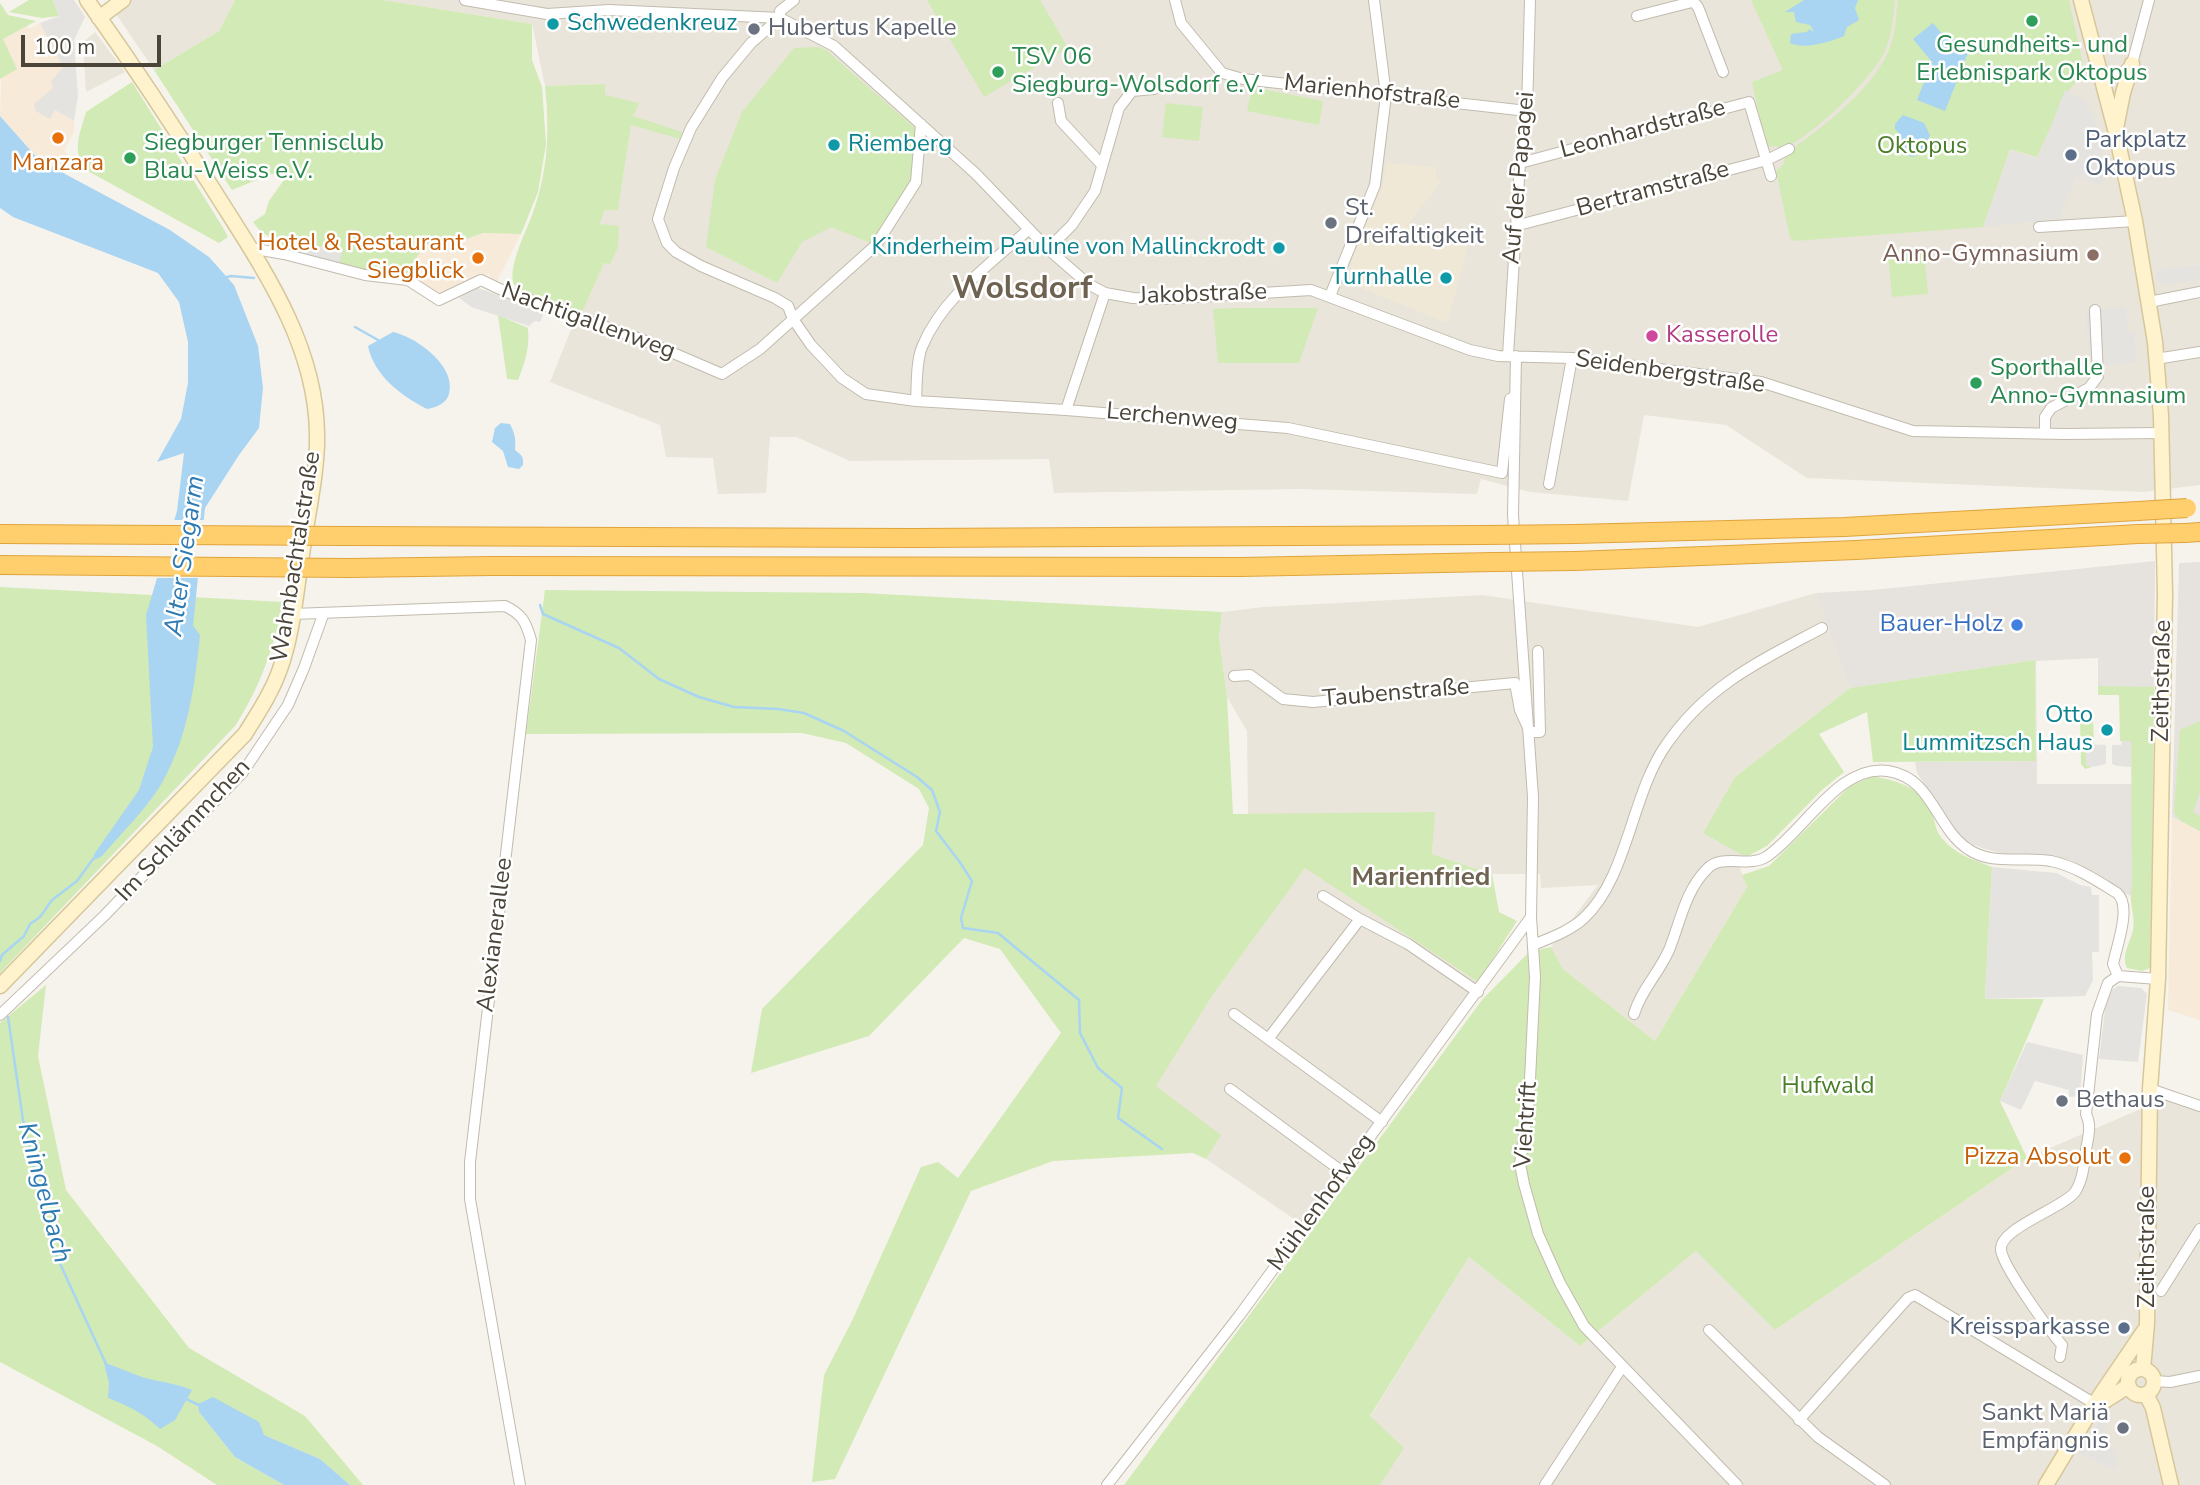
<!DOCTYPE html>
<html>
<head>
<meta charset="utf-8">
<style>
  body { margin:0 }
  #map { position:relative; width:2200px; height:1485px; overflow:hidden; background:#f6f3ec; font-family:"Nunito Sans",sans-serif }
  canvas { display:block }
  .scale { position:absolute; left:21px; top:35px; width:140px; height:32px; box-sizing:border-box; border:4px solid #4b4439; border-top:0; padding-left:9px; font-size:21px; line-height:24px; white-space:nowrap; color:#4b4439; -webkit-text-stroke:5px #fff; paint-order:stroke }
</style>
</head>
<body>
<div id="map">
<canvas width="2200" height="1485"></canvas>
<div class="scale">100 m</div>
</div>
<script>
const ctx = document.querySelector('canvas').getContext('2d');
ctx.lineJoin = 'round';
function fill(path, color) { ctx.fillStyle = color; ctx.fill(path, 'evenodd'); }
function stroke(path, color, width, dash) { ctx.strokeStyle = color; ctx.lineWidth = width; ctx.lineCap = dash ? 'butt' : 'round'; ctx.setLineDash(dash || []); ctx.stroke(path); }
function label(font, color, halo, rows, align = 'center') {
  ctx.font = font + ' "Nunito Sans",sans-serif'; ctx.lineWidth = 5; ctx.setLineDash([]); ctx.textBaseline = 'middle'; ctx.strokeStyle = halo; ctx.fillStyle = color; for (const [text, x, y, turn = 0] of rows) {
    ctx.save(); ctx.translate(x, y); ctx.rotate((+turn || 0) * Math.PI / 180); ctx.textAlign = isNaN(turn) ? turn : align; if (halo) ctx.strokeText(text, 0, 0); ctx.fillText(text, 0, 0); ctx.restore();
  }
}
const residential = new Path2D(`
  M116 0H235L219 31 154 70 110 5Z
  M383 0H2200V485L2144 492 1807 478 1726 425 1644 415 1628 501 1530 492 1481 479 1477 494 1299 489 1054 493 1049 459 850 461 796 437H770L766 493 718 494 713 458 666 457 660 425 550 382 574 322 581 315 604 262 600 225 605 210H618L631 124 679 138 633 116 604 95 605 84 545 86 532 24Z
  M95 32 125 72 86 92 83 42Z
  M1816 593 1850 688 1735 777 1704 832 1746 857 1740 868 1747 887 1655 1041 1563 969 1551 947 1598 885 1541 888 1540 874H1492L1432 854 1434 812 1248 815 1247 731 1227 697 1219 637 1222 612 1264 607 1482 595 1698 627Z
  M1305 867 1478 982 1300 1223 1206 1159 1220 1135 1155 1087 1214 993Z
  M2166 1098 2200 1110V1485H1380L1403 1448 1370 1417 1469 1257 1580 1346 1696 1251 1775 1330 2027 1158Z`);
const commercial = new Path2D(`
  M40 23 63 67 51 81 53 87 50 118 55 110 74 121V132L64 151 71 157 65 163 50 167 39 160 0 116 3 39 27 26 29 29Z
  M483 233 521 234 495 285 489 274 436 295 406 274 425 245 469 238Z
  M2172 817 2200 831V1020L2168 1010Z`);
const industrial = new Path2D(`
  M2155 561 2152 902 2128 895 2070 860 2048 856 2007 855 1982 848 1965 841 1950 824 1917 773 1915 762 2036 761 2035 660 1850 688 1816 593 1873 590ZM2098 658V695H2133L2134 784H2037L2036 661Z
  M2200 562V831L2172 817 2179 563Z`);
const education = new Path2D(`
  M1386 163 1436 167V178L1441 181 1409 223 1468 247 1447 323 1344 281 1384 181Z`);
const green = new Path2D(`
  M29 0H53L59 16 42 18 9 12Z
  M235 0H383L532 24V60L542 87 546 144 538 192 521 234 483 233 469 238 425 245 406 274 366 270 339 263 323 247H296L292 251 260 231 253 222 265 214 269 201 286 177 281 173 269 175 232 190 154 70 219 31Z
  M927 0H1040L1068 48 984 97Z
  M1751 0H1895C1893 18 1892 36 1884 53 1868 83 1814 134 1783 149L1776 146 1766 147 1752 82 1783 70Z
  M1898 0H2069L2083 64 2078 79 2065 95 2037 157 2010 149 1983 227 1794 241 1790 238 1776 171 1784 164 1785 154C1821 129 1878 86 1891 44 1896 30 1896 14 1898 0Z
  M0 3 8 15 36 21 3 39 17 69 0 79Z
  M818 47 826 50 916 129 911 180 873 244 831 227 802 242 777 283 706 247 715 180 742 112 794 48Z
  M132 82 222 226 228 237 219 243 86 170C71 152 80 133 86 112Z
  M605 84V95L639 103 633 116 682 132 680 139 631 125 618 210H605L600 224 619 226 618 247 610 264 604 263 581 315C563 309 523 300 514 284 507 270 525 233 531 218 548 173 550 134 545 86Z
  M1252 87 1323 101 1319 125 1247 111Z
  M1166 103 1203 107 1199 141 1162 137Z
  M1924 251 1928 294 1892 297 1888 254Z
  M1241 308H1318L1299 363H1218L1213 309Z
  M498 315 528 328C530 347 525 362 518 380L507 379Z
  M0 587 284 602C272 650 262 684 235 726L0 973Z
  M545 590 862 593 1222 612 1219 637 1227 697 1233 814 1435 812 1432 854 1492 874 1499 912 1517 921 1478 982 1305 868 1214 993 1156 1086 1221 1135 1206 1159 1193 1153 1053 1161 971 1191 835 1479 812 1482 824 1375 852 1321 921 1167 938 1162 958 1178 1061 1033 1000 949 964 938 869 1036 751 1073 762 1009 923 845 929 808 919 789 846 743 802 733 526 734Z
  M2035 660 2036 761 1873 762 1867 712 1819 734 1844 772 1822 790 1767 846 1746 857 1703 833 1735 777 1850 688Z
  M2098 686 2154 687 2150 968 2142 971 2127 968C2121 954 2130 944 2133 930 2136 915 2128 904 2132 885L2131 741H2120L2119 695H2098Z
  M2093 719 2094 744H2086V765L2092 767 2085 769 2081 764 2080 720Z
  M2200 721V792L2193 812 2200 816V831L2181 821 2174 813 2180 730Z
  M1873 776C1897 781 1919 786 1931 811 1935 819 1935 830 1941 837 1953 853 1973 860 1992 867L1985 999H2044L2000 1101 2027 1158 1775 1330 1696 1251 1580 1346 1469 1257 1370 1416 1404 1448 1380 1485H1124L1482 1000 1529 952 1551 947 1563 969 1655 1041 1747 887 1742 875 1769 866 1850 786Z
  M46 985 38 1056 66 1190 189 1348 305 1416 363 1485H350L320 1459 264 1435 199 1412 235 1457 284 1485H217L157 1446 0 1362V1023Z`);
const parking = new Path2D(`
  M53 0H74L85 17 74 40 78 96 74 121 55 110 50 119 36 111 34 104 53 88 51 81 63 67 40 23 59 16Z
  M2065 90 2083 99 2091 109 2100 140 2102 159 2109 167 2100 186 2076 176 2059 219 1983 227 2011 151 2038 159Z
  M330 244 343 249 339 263 292 251 296 247 314 249Z
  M2200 265V279L2166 285 2157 281 2156 270Z
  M475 287 545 311 540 322 535 321 529 326 471 307 457 296Z
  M2123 307 2126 309 2128 332H2134L2136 359 2134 362 2105 365 2104 351 2089 353 2085 311Z
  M2122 741H2131V767L2117 766 2112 764V745H2121Z
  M2086 744 2106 745V764L2092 767 2086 765Z
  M1992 867 2056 873 2080 885 2091 887 2092 895H2099V952H2092L2093 980 2085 996 1985 999Z
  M2118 986 2141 988 2147 994 2138 1062 2099 1059 2106 1002 2112 990Z
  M2027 1042 2083 1055 2080 1096 2069 1097V1090L2035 1081 2021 1110 2000 1101Z
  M2104 1414 2109 1420V1423L2106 1422 2104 1431 2106 1433 2102 1441 2114 1450 2117 1460 2115 1470 2079 1453Z`);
const water = new Path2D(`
  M1804 0H1858L1855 8 1859 20 1847 27 1844 36C1829 42 1805 50 1790 43L1791 34 1807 32 1809 29 1814 32 1810 25 1796 22 1794 12H1785Z
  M1933 23 1943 35 1971 45 1945 111 1917 100 1932 62 1913 39Z
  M1903 115 1924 123 1930 135 1923 152 1913 157 1897 151 1895 146 1900 134 1895 129V124Z
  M0 116 39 160 50 167 56 166 65 174 170 230 209 257 234 285 258 346 263 388 259 428 239 455 205 508 193 626 200 635C195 685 188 736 163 781 148 808 122 832 102 856L92 861 95 853 139 790 153 747 146 615 177 511 184 453 157 462 181 419 188 383V342L179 302 158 273 13 217 0 208Z
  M393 332C416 337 457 366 449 394 446 404 437 407 427 409 402 396 374 376 368 346Z
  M501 423 510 424C515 434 516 439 515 450 521 455 524 456 523 465L519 469 508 467 503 451 492 442 495 428Z
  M104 1363C117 1366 129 1373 142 1377 159 1382 176 1383 192 1390L175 1420 160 1429C145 1414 127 1405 108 1398L109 1383Z
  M213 1397 259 1422 264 1435 320 1459 350 1485H284L235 1457 199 1412 198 1404Z`);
const pier = new Path2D(`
  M170 520H208L201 578H153Z`);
const stream = new Path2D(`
  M227 277 231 276 254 278
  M355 327 378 340
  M540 605 543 614 619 648 659 679 699 697 734 707 778 709 804 713 844 731 917 777 932 790 940 812 936 831 959 861 972 881 961 918 963 928 998 933 1079 1000 1080 1033 1098 1068 1122 1088 1118 1118 1162 1149
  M0 961 2 955 24 936 30 924 40 917 52 900 77 881 93 859
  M8 1017 23 1120 52 1246 106 1364
  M186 1399 199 1405`);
const street = new Path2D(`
  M465 0 547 14 609 10 780 18 834 46 976 174 1048 249 1088 284 1105 293 1133 298 1164 299 1311 290 1470 350 1498 356 1572 358 1761 382 1913 431 2064 434 2161 433
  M1175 0 1181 23 1222 73 1243 79 1527 111
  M1692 0 1698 7 1723 72
  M1637 16 1692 2
  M780 18 751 43 722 78 691 128 674 168 658 219 667 243 676 252 701 266 775 298 788 306 793 319 811 345 842 378 866 394 916 401 1066 410 1288 428 1502 473 1510 399 1514 397
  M780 18V11L794 0
  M2101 79 2121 74 2132 64 2149 0
  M1058 103 1061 121 1102 165
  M1520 163 1749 102 1771 176
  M1515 226 1767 160 1789 149
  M2039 227 2135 221
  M250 248 284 254 365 275 408 280 439 300 481 280 504 291 643 340 722 374 760 349 876 245 916 182 921 124
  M1048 249 1072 225 1095 191 1119 108 1132 91 1154 89
  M1330 296 1375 185 1386 95 1374 0
  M2149 302 2200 292
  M1508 355 1520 163 1527 111 1530 0
  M1516 356 1513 515 1533 797 1531 917 1535 977 1529 1100 1520 1164 1524 1184 1538 1234 1560 1283 1584 1326 1737 1485
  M2156 359 2200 352
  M916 401C917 384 916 362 922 347 942 298 990 264 1028 230
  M1066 410 1105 293
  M2045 434V417L2051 408 2089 388 2098 376 2095 310
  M1549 484 1572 358
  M293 614 505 606C522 614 526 622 531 640L470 1162V1199L520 1485
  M1234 676 1250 675 1283 699 1313 702 1515 683 1520 710 1530 732H1540L1538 651
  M1323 896 1360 919 1408 944 1478 992
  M1533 945C1550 938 1570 931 1584 918 1628 877 1631 795 1666 745 1707 685 1760 661 1822 628
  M1234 1014 1382 1122
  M1634 1014C1641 990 1659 973 1669 950 1680 923 1685 891 1707 869 1722 853 1748 868 1766 857 1803 833 1839 763 1888 771 1933 778 1935 827 1968 849 1992 866 2024 856 2051 861 2075 866 2096 880 2117 893 2132 906 2117 945 2113 964L2118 976 2158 979
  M0 1015 104 916 243 772 288 705 304 668 323 615
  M1268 1039 1360 919
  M1230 1089 1344 1173
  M2150 1089 2200 1106
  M2161 1291 2200 1229
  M1709 1330 1818 1437 1885 1485
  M2060 1357 2062 1345C2049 1330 2003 1267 2001 1250 1998 1229 2063 1208 2075 1192 2083 1180 2084 1164 2086 1150 2088 1137 2092 1126 2086 1114L2097 1014 2108 983 2118 976
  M2154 1381 2170 1382 2200 1376
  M1799 1420 1908 1298 1915 1295 2095 1404
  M1107 1485 1239 1316 1531 917
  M1545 1485 1622 1367`);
const secondary = new Path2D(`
  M2081 0 2116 133 2135 221 2155 342 2161 416 2165 594 2158 979 2150 1089 2147 1324 2143 1369
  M99 18 123 0
  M2116 128 2123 93 2132 64
  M0 986 245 734C258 713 272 692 280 669 293 633 296 592 302 555 307 517 318 471 317 434 316 342 260 264 213 189 173 125 131 62 87 0
  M2128 1382a13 13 0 1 1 26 0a13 13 0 1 1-26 0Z
  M2146 1394 2153 1408 2171 1485
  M2097 1406 2128 1386
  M2046 1485 2099 1397 2144 1331`);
const highway = new Path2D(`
  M2185 533 2200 532
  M1575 534 1844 527 2138 511
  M347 536 914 538 1484 535
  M1575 561 1856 550 2138 534
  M349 568 492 566 1241 567 1494 562`);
const highwayBridge = new Path2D(`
  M2138 511 2187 508
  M0 534 347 536
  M2138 534 2185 533
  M1484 535 1575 534
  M1494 562 1575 561
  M0 565 349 568`);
const markers = [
  [2032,21,7,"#2e9e5b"],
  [553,24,7,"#0f9aa8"],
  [754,29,7,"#6b7280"],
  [998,72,7,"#2e9e5b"],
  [58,138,7,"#e8710a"],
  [834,145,7,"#0f9aa8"],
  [2071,155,7,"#5c6f8a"],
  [130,158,7,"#2e9e5b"],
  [1331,223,7,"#6b7280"],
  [1279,248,7,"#0f9aa8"],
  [2093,255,7,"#8d6e63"],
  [478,258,7,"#e8710a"],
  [1446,278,7,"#0f9aa8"],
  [1652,336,7,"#d1479c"],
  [1976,383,7,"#2e9e5b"],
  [2017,625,7,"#3f7fe0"],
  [2107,730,7,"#0f9aa8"],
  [2062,1101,7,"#6b7280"],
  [2125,1158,7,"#e8710a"],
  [2124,1328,7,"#5c6f8a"],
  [2123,1428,7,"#6b7280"]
];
const cultureNames = [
  ["Schwedenkreuz",567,24,"left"],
  ["Riemberg",848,145,"left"],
  ["Kinderheim Pauline von Mallinckrodt",1265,248],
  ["Turnhalle",1432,278],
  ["Otto",2093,716],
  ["Lummitzsch Haus",2093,744]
];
const worshipNames = [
  ["Hubertus Kapelle",768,29],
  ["St.",1345,209],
  ["Dreifaltigkeit",1345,237],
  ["Bethaus",2076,1101],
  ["Sankt Mariä",2109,1414,"right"],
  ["Empfängnis",2109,1442,"right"]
];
const leisureNames = [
  ["Gesundheits- und",2032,46,"center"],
  ["Erlebnispark Oktopus",2032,74,"center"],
  ["TSV 06",1012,58],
  ["Siegburg-Wolsdorf e.V.",1012,86],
  ["Siegburger Tennisclub",144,144],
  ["Blau-Weiss e.V.",144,172],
  ["Sporthalle",1990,369],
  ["Anno-Gymnasium",1990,397]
];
const streetNames = [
  ["Marienhofstraße",1372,93,6],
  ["Leonhardstraße",1643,130,-15],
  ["Auf der Papagei",1520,178,-85],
  ["Bertramstraße",1653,190,-15],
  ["Jakobstraße",1203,295,-2],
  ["Nachtigallenweg",588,322,20],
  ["Seidenbergstraße",1670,373,8],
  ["Lerchenweg",1172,418,5],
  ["Wahnbachtalstraße",297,557,-81],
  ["Zeithstraße",2163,681,-89],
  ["Taubenstraße",1396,694,-5],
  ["Im Schlämmchen",184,831,-47],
  ["Alexianerallee",496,935,-83],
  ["Viehtrift",1527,1125,-86],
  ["Mühlenhofweg",1322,1203,-54],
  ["Zeithstraße",2148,1247,-90]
];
const serviceNames = [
  ["Parkplatz",2085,141],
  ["Oktopus",2085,169],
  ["Kreissparkasse",2110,1328,"right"]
];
const parkNames = [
  ["Oktopus",1922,147],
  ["Hufwald",1828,1087]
];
const foodNames = [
  ["Manzara",58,164,"center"],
  ["Hotel & Restaurant",464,244],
  ["Siegblick",464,272],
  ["Pizza Absolut",2111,1158]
];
const educationNames = [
  ["Anno-Gymnasium",2079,255]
];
const hotelNames = [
  ["Kasserolle",1666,336]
];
const shopNames = [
  ["Bauer-Holz",2003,625]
];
const waterNames = [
  ["Alter Siegarm",186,556,-82],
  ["Kningelbach",43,1193,75]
];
const neighbourhoodNames = [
  ["Marienfried",1421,879]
];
const districtNames = [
  ["Wolsdorf",1022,290]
];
fill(residential, '#eae5da');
fill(commercial, '#f7ead8');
fill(industrial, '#e6e2dd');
fill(education, '#efe8d6');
fill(green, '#d2eab5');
fill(parking, '#e5e3e0');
fill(water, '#a9d4f2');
fill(pier, '#f6f3ec');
stroke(stream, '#a9d4f2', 2.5);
stroke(street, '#c2bbae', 12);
stroke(secondary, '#d6c79b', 17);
stroke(highway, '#e0a43c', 20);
stroke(street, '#fff', 10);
stroke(secondary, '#fff3cd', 14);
stroke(highway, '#ffcf6e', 18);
stroke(highwayBridge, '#e0a43c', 20, []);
stroke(highwayBridge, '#ffcf6e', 18);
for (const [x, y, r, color] of markers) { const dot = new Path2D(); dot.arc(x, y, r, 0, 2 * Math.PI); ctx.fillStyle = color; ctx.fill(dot); stroke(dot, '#fff', 2.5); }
label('24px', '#0d838f', '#fff', cultureNames, 'right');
label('24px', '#5b616d', '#fff', worshipNames, 'left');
label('24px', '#27864d', '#fff', leisureNames, 'left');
label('24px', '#4b4439', '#fff', streetNames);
label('24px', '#4e5e75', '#fff', serviceNames, 'left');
label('24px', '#4a7f2a', '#fff', parkNames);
label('24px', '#c56008', '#fff', foodNames, 'right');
label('24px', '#785e54', '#fff', educationNames, 'right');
label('24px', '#b23c85', '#fff', hotelNames, 'left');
label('24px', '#366cbe', '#fff', shopNames, 'right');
label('italic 26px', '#2e7ab2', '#fff', waterNames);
label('bold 26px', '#6e6250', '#fff', neighbourhoodNames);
label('bold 32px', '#6e6250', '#fff', districtNames);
</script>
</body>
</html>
